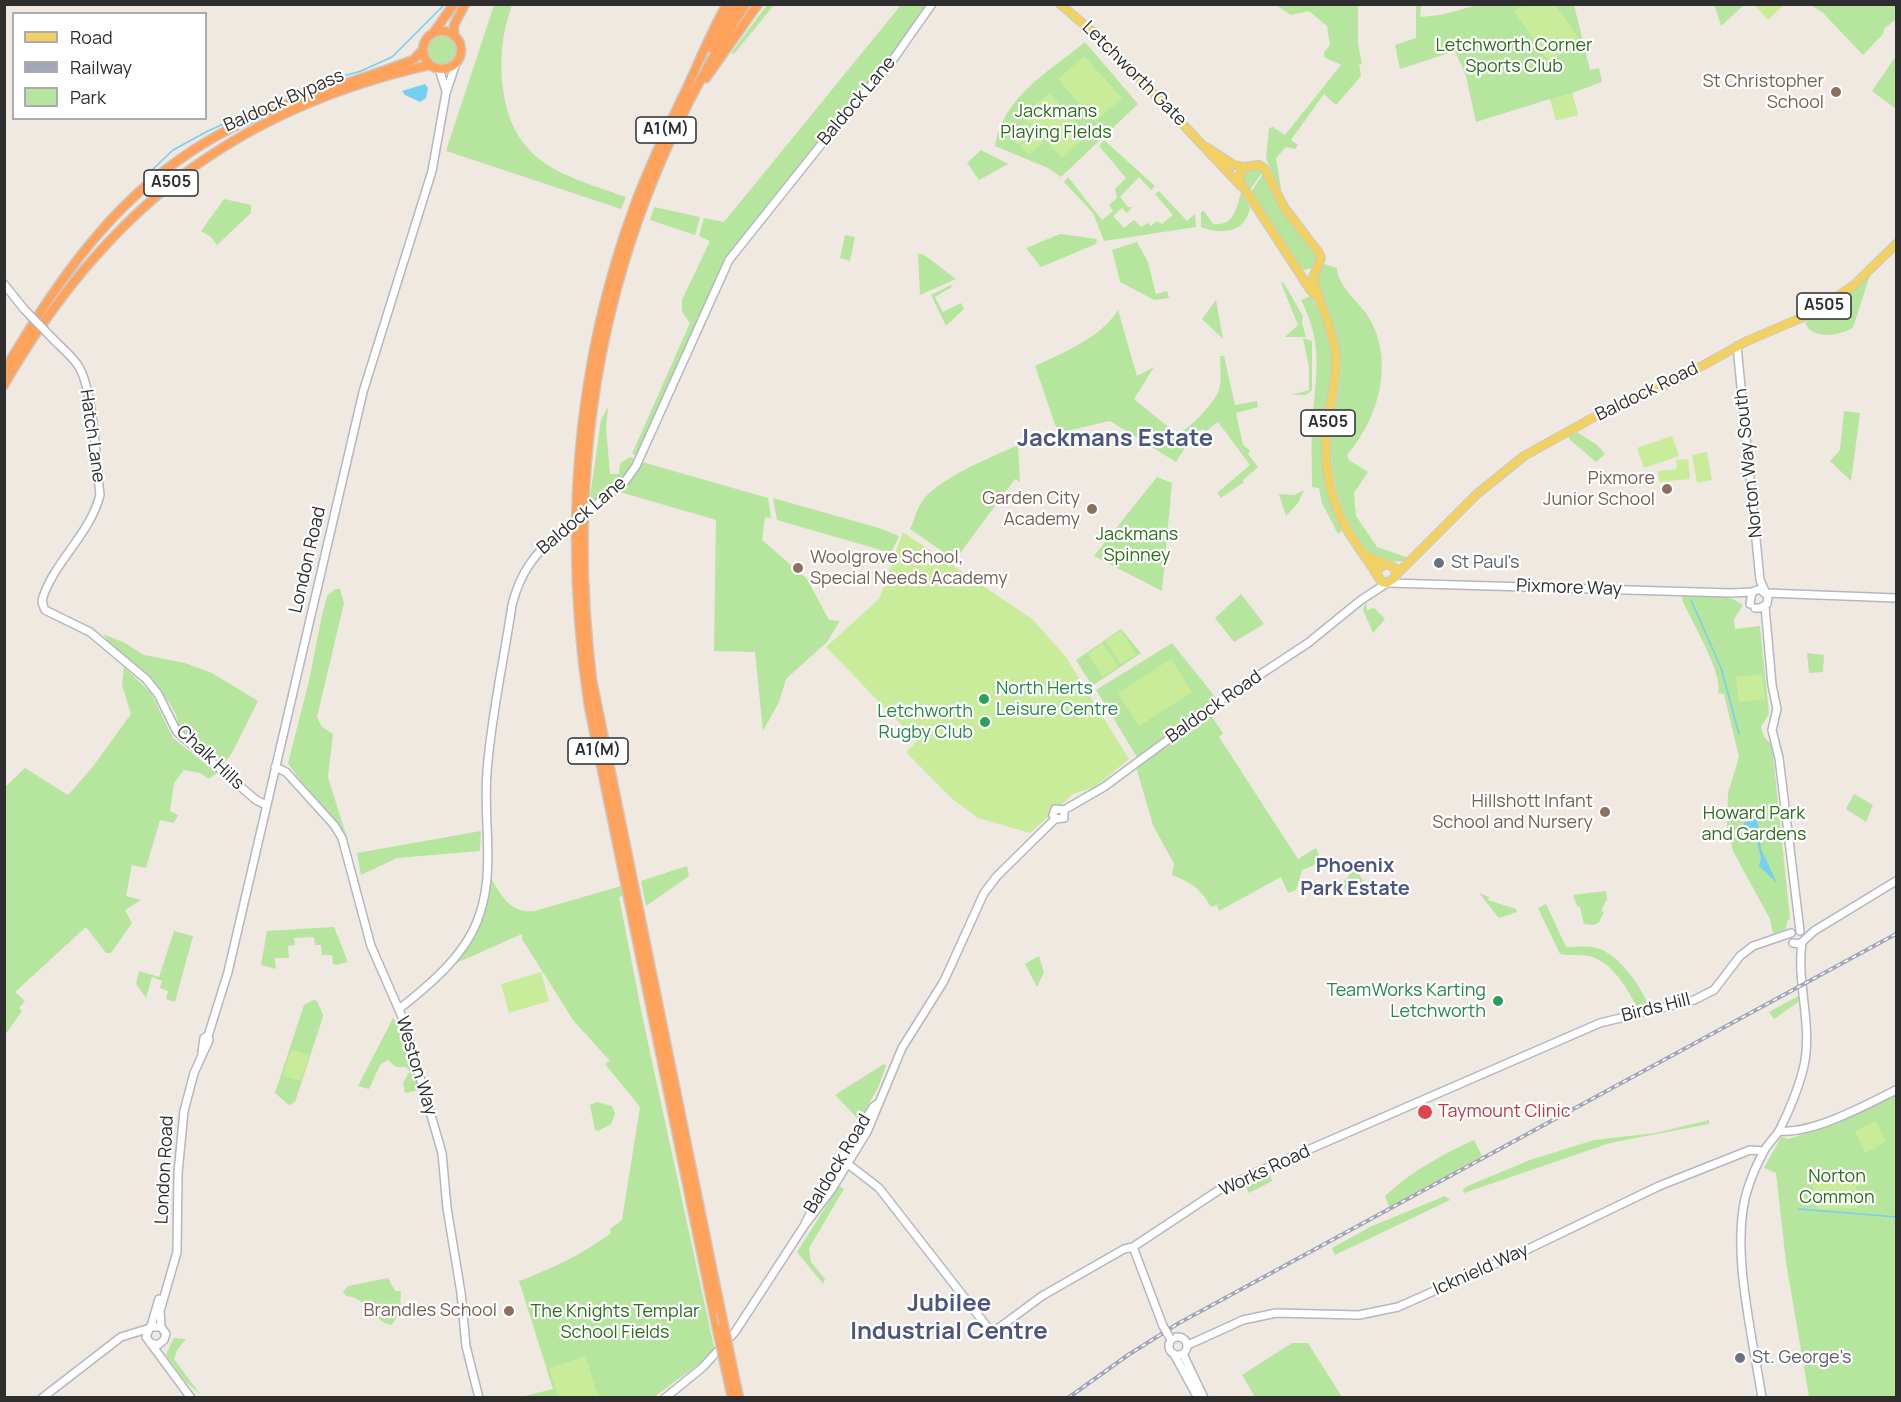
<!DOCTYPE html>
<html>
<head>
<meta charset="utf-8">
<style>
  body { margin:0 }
  #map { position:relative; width:1901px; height:1402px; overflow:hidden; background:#efe9e1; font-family:Manrope,sans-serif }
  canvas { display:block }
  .frame { position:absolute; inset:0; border:6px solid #2e2e2e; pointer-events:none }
  .legend { position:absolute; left:12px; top:12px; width:195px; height:108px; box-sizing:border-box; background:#fff; border:2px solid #ababab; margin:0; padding:8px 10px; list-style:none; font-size:18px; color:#2e2e2e }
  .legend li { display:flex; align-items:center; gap:12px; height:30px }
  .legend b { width:30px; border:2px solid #ababab }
</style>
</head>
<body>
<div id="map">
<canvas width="1901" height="1402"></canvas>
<div class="frame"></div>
<ul class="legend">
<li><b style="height:8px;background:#f2d163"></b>Road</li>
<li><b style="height:8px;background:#a3a6b8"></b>Railway</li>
<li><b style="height:16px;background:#b6e59e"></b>Park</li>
</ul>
</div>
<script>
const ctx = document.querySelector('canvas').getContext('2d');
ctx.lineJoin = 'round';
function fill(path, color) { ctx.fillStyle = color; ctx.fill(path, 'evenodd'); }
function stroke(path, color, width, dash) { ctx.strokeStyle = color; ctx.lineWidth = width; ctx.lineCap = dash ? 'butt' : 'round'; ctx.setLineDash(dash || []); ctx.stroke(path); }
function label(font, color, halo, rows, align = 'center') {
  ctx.font = font + ' Manrope,sans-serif'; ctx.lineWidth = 4.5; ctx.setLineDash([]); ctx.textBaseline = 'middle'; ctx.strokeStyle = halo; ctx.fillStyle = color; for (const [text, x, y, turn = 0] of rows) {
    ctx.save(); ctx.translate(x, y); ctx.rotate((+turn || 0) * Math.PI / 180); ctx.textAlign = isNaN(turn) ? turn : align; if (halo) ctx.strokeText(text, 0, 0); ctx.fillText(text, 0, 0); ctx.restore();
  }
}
const green = new Path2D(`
  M1714 4H1744V5L1721 26Z
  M494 5H512C502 33 499 60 503 90 514 165 564 175 626 197L621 209 446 151Z
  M767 5H774L734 54 731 53Z
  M901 5H929L885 66 729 255 638 457 632 454 690 323 682 312V300L710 241 699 236 704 218 724 222Z
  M1276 5H1358V44L1362 64 1359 65 1361 76 1336 105 1324 94 1291 140 1298 145 1295 149 1286 147 1276 158 1281 189 1278 188 1266 158 1269 128 1273 127 1285 135 1341 65 1324 57V52L1330 45 1327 26 1309 11 1291 15Z
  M1416 5H1421L1420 17 1440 15 1478 5H1574L1590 70 1599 68 1602 82 1572 93 1578 115 1556 120 1550 99 1476 122 1466 76 1455 51 1400 69 1395 45 1416 38Z
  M1810 5H1896V19L1884 29 1883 34 1863 55 1822 12Z
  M428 50a14 14 0 1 1 28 0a14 14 0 1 1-28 0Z
  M1085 42 1138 104 1061 177 1048 168 995 146C1003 96 1049 72 1085 42Z
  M1896 56V109L1872 91Z
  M1104 140 1155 186 1151 190 1139 177 1120 197 1128 207H1132L1127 213 1122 208 1113 216 1124 228 1134 220 1141 227 1148 223 1151 226 1157 221 1162 224 1173 215 1155 194 1159 191 1187 221 1195 214 1196 227 1104 241 1093 213 1064 182 1068 177 1102 220 1113 211 1109 205 1117 198 1115 189 1126 178 1099 146Z
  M981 150 1008 164 979 180 967 163Z
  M1250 168 1258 169 1262 173 1249 191 1243 177Z
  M1263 174 1319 257 1314 267 1305 270 1300 267 1251 192Z
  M1241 192 1250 208C1245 233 1221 235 1201 227V212L1204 211 1213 224C1234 227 1237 207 1241 192Z
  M224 199 251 205V213L217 245 211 237 201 231Z
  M654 207 700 217 695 235 650 220Z
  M1060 234 1097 239 1096 244 1041 267 1026 248Z
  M845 235 855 237 850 261 840 258Z
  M1137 242 1148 262 1156 294 1167 291 1169 298 1154 300 1120 282 1112 250Z
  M918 254H923L956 279 920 295Z
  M1324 264 1337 268C1337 284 1356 300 1366 313 1396 357 1380 417 1347 455L1349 460 1368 472 1354 493 1356 516 1377 547 1406 557 1404 561C1381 564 1366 553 1355 534 1334 498 1326 457 1334 415 1337 396 1342 379 1340 360 1338 331 1328 308 1317 281V274Z
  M1870 275 1853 328C1840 335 1813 341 1805 323Z
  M1283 282 1303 316 1302 323 1306 337H1285L1298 325 1281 283Z
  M951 285 952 287 935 297 943 312 961 303 964 309 946 326 931 295Z
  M1311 296C1327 322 1337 353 1332 384 1330 398 1324 412 1324 425 1324 455 1332 504 1343 530L1338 534 1322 503 1319 488 1312 487C1312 468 1311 450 1312 431 1314 380 1326 349 1301 300Z
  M1216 300 1223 339 1202 319Z
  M1118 310 1137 376 1154 367 1134 399 1177 434C1188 431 1215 402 1219 390 1222 380 1220 367 1220 356H1224L1235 405 1257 401 1258 407 1236 413 1243 445 1250 451 1248 454 1258 467 1243 480 1244 482 1221 498 1217 493 1250 465 1218 422 1205 432 1202 429 1188 443 1176 462 1110 421 1058 433 1035 366C1063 353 1102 337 1118 310Z
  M1303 338 1312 341V390L1306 395H1291L1309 390V367Z
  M608 407 606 428 610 474H619L620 463 630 457 636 459 624 477 589 505 601 420Z
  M1844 411 1860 413 1851 481 1830 461 1840 450Z
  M1577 432 1597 445 1605 454 1596 462 1569 439V436Z
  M1018 445 1020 482 1015 479 955 560 910 529C914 521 916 511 921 503 936 479 992 457 1018 445Z
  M642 462 768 498 771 518 765 517 762 540 807 579 829 620 840 621 827 642 786 679 779 702 763 731 755 652 714 651 716 520 620 492Z
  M1157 477 1172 483 1162 591 1094 556Z
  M1304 490 1298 503 1286 516 1279 494 1294 495Z
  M773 498 879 528 899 536 891 553 777 520Z
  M335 589H340L344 603 317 717 322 727 333 734 328 777 347 838 311 796 288 763 309 681 322 615 327 596Z
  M1241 594 1264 624 1234 642 1215 618Z
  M1683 595 1717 596 1733 599 1743 605 1734 619 1735 629 1760 626 1769 714 1761 727 1764 737 1772 745 1790 919 1787 921 1786 929 1773 934 1770 919 1733 851 1727 829 1728 793 1739 757 1724 694 1718 693C1724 675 1691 620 1682 600Z
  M1366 601 1367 610 1374 608 1385 619 1373 633 1363 610Z
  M1121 629 1141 653 1092 686 1076 660Z
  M103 634 125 643 144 655 185 663 212 673 258 701 232 753 221 767 178 729C182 697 120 661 103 634Z
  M1172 643 1216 698 1137 757 1096 690Z
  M1807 653 1824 655 1823 672 1809 673Z
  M124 667 151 693 173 738 217 773 209 779 200 773 184 770 174 783 170 811 178 815 174 823 160 820 146 868 132 865 126 896 141 900 125 910 132 923 111 953H106L86 927 15 992 25 1001 19 1008 22 1011 5 1035V787L25 768 68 795 91 769 131 714 122 685Z
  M1203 713 1206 717 1210 714 1223 733 1219 737 1298 859 1316 848 1322 862 1302 870 1296 890 1288 893 1281 877 1219 911 1217 906 1220 904 1211 907C1201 889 1191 882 1172 875L1174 864 1153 825 1136 767Z
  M1854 794 1873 805 1866 822 1846 809Z
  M481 831 480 851 397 858 361 875 357 853Z
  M1345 860 1354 863 1363 882 1348 892 1341 884 1349 876Z
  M687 866 689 876 646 906 641 881Z
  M490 877C502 896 510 914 535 911L621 886 623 896 619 897 643 1020 715 1352 654 1397H521L553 1389 519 1281C556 1267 579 1256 611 1233L610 1229 622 1220 640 1107 605 1064 610 1061 573 1020 522 939V934L452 965C474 940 488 910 490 877Z
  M1606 891 1607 899 1601 911 1604 912 1599 922 1594 925 1584 924 1580 907 1577 906 1573 895Z
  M1479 893 1489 897 1488 900 1516 909 1517 912 1499 918Z
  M1546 904 1566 947C1576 947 1590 945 1600 949 1619 956 1641 986 1649 1006L1638 1008C1626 988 1613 962 1589 956 1579 954 1569 956 1560 954L1538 908Z
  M334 927 348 962 337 965 333 964 332 955H322L321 945H315L314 937 294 938 295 945 288 946 289 958H275L276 969 261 965 267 931Z
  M174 931 193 936 175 1002 166 999 168 991 160 988 162 981 152 977 146 998 136 984 139 971 159 977Z
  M1039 956 1044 972 1037 987 1025 964Z
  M1800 995 1801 1000 1774 1019 1769 1012Z
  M313 1000 317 1001 323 1015 322 1020 295 1102 289 1105 275 1093 304 1005Z
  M393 1018 402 1031 420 1090 405 1093 403 1083 410 1071 406 1067H396L388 1060 380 1065 369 1089 358 1086Z
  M884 1064 886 1066 878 1088 859 1120 835 1095Z
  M1896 1095V1397H1809L1786 1262 1776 1173 1764 1168 1781 1137 1788 1139 1839 1123Z
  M597 1102 612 1106 615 1114 611 1124 598 1131 595 1130 590 1105Z
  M1709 1120V1124L1610 1143 1464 1193 1463 1189 1470 1185 1530 1160 1594 1140 1655 1133Z
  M1474 1140 1482 1156 1389 1207 1385 1196C1412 1171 1441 1155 1474 1140Z
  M1269 1171 1272 1181 1249 1193 1244 1183Z
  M839 1186 844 1189 809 1248 811 1262 825 1279 823 1284 797 1252Z
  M1445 1196 1450 1200 1335 1255 1332 1248 1372 1226Z
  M388 1278 395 1291H401L400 1312 392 1325C373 1323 368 1297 346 1296L343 1292 348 1286Z
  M174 1338 186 1339 177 1350 174 1359 200 1394 186 1382 168 1358 166 1354Z
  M1292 1343H1308L1342 1397H1255L1242 1375Z`);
const pitch = new Path2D(`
  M1754 4H1784V5L1768 20Z
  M1524 5H1555L1580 40 1549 62 1514 11Z
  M1084 56 1122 98 1095 122 1058 79Z
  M1049 93 1088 135 1062 158 1023 116Z
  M1572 93 1578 115 1556 120 1550 99Z
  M1025 123 1033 132 1018 145 1010 136Z
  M1034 133 1043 143 1029 155 1020 146Z
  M1672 436 1679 456 1644 468 1637 448Z
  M1707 452 1712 480 1697 483 1692 455Z
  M1688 459 1690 479 1659 482 1658 471 1677 469 1676 460Z
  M903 532 1032 619 1066 657 1129 759 1095 787 1073 794 1030 833 978 818 951 798 906 752 917 741 826 647 879 599Z
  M1121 631 1136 654 1121 664 1105 641Z
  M1102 643 1118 666 1103 677 1088 654Z
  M1171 659 1192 692 1139 726 1118 693Z
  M1762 674 1765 699 1739 702 1736 677Z
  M541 972 549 1001 509 1013 501 984Z
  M291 1050 309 1055 301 1081 283 1076Z
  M1876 1121 1886 1142 1865 1153 1855 1131Z
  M1862 1172 1863 1185 1856 1186 1857 1208 1818 1209V1204H1813L1814 1175Z
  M586 1356 598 1397H558L549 1368Z`);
const water = new Path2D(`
  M425 84 428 88 426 98 420 102 405 95 402 91Z
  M1750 815 1757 817 1761 849 1777 883 1759 866 1761 858 1756 837 1741 828Z
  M1853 1191V1202L1822 1203V1192Z`);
const stream = new Path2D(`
  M150 172 173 150 208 131 305 87 361 71 392 57 445 4
  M1691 600 1721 668 1739 734
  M1799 1209 1896 1217`);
const secondary = new Path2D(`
  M439 69 446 91
  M4 284 24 309
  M54 340C62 348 73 357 79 367 94 393 96 463 100 495 90 534 55 561 43 597 41 602 43 605 45 610L90 632 146 679 158 694 177 732 256 800 266 805
  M1737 346 1760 580 1765 591
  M597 504 626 480 636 466 729 260 828 136 892 61 932 4
  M1389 583 1731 593 1752 592
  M1767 593 1896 598
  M1750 604 1752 592 1760 589 1768 596 1767 604 1760 608H1755
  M1765 606 1772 685 1777 709 1772 730 1779 758 1800 931
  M275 767 286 772 334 825 342 838 371 946 403 1019 442 1153 447 1208 461 1293 466 1346 479 1398
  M1064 810 1104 787 1223 699 1308 643 1361 600 1387 583
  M1055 819 1053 815 1055 809 1064 810
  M1055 819 1064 818V810
  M1793 943 1800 944 1814 931 1896 881
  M399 1009C431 984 468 953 480 913 495 869 483 817 487 772 491 716 504 660 512 605 520 573 535 552 561 532
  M202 1052 204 1038 208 1036
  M1780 1131C1813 1134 1866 1105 1896 1090
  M842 1166 848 1164 879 1188 992 1333 1042 1296 1124 1249 1133 1247 1219 1190 1264 1169 1600 1023 1694 1000 1714 990 1740 956 1753 946 1791 933
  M804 1226 819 1194 873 1107 877 1104
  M1133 1247 1163 1326
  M151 1326 159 1299
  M161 1327 160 1311 177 1252 178 1173 184 1111 194 1073 209 1040 208 1036 228 972 363 392 432 171 446 93 456 63
  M1169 1346a9 9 0 1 1 18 0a9 9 0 1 1-18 0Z
  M150 1343 158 1345 164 1340 166 1334 161 1327H150L146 1337 191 1398
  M1188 1345 1243 1320 1276 1313 1359 1315 1398 1307 1524 1251 1659 1186 1750 1150 1764 1151
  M1174 1354 1198 1398
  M1183 1354 1204 1398
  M42 1398 121 1337 147 1329
  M665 1398 703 1367 735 1332 804 1226 832 1189 867 1132 902 1048 944 981 984 893 997 876 1055 819
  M1762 1398C1753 1337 1728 1242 1749 1185 1753 1173 1758 1162 1764 1151 1768 1143 1776 1137 1780 1129 1789 1111 1798 1089 1803 1070 1814 1027 1796 985 1802 942`);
const primary = new Path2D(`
  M1060 4 1109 46 1241 186
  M1206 147 1234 165 1244 167
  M1318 297 1311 291 1238 179 1244 167 1259 165 1264 168 1284 207 1319 253 1321 258 1313 277C1318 303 1332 325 1335 351 1338 378 1330 402 1327 428 1323 461 1329 496 1345 526 1354 543 1367 558 1377 575
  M1365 555 1395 568 1396 577 1387 583 1382 582 1377 575 1379 568 1385 564
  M1396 575 1477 494 1524 456 1596 416 1675 381 1747 341 1815 312 1854 285 1896 244`);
const highway = new Path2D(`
  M423 50a19 19 0 1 1 38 0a19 19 0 1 1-38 0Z
  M434 32 454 4
  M454 35V25L465 4
  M710 48 737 4
  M706 78 758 4
  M4 371C68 263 132 172 250 119 303 95 359 81 413 60L423 50
  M4 385C104 212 233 109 430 65
  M721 1312 592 680C562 437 611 209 746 4
  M717 1329 589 707C563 537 575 365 636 202 650 164 668 127 686 90 699 62 711 32 727 4`);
const rail = new Path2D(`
  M1068 1398 1128 1355 1179 1323 1896 934`);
const secondaryBridge = new Path2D(`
  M24 309 54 340
  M561 532 597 504
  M1163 1326 1170 1338`);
const highwayBridge = new Path2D(`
  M721 1312 739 1398
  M717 1329 732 1398`);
const markers = [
  [1836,92,6,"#8d6e63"],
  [1667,489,6,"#8d6e63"],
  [1092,509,6,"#8d6e63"],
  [1439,563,6,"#6b7280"],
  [798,568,6,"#8d6e63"],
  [984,699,6,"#2e9e5b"],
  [985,722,6,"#2e9e5b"],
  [1605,812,6,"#8d6e63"],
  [1498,1001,6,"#2e9e5b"],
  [1425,1112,8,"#e0444e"],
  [509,1311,6,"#8d6e63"],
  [1740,1358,6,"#6b7280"]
];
const shields = [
  [666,130,60],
  [171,183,54],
  [1824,306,54],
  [1328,423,54],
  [598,751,60]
];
const shieldNames = [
  ["A1(M)",666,130],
  ["A505",171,183],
  ["A505",1824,306],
  ["A505",1328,423],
  ["A1(M)",598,751]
];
const parkNames = [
  ["Letchworth Corner",1514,46],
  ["Sports Club",1514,67],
  ["Jackmans",1056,112],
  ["Playing FIelds",1056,133],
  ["Jackmans",1137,535],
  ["Spinney",1137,556],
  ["Howard Park",1754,814],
  ["and Gardens",1754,835],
  ["Norton",1837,1177],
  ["Common",1837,1198],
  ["The Knights Templar",615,1312],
  ["School Fields",615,1333]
];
const streetNames = [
  ["Letchworth Gate",1134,74,45],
  ["Baldock Bypass",284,101,-24],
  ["Baldock Lane",857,101,-50],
  ["Baldock Road",1647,392,-26],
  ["Hatch Lane",92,436,82],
  ["Norton Way South",1749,463,-96],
  ["Baldock Lane",582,516,-40],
  ["London Road",308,560,-77],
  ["Pixmore Way",1569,588,2],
  ["Baldock Road",1214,707,-35],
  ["Chalk Hills",210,758,43],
  ["Birds Hill",1656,1008,-14],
  ["Weston Way",416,1066,73],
  ["Baldock Road",838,1164,-59],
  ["London Road",165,1170,-87],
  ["Works Road",1265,1171,-25],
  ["Icknield Way",1481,1270,-24]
];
const educationNames = [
  ["St Christopher",1824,82],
  ["School",1824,103],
  ["Pixmore",1655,479],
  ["Junior School",1655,500],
  ["Garden City",1080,499],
  ["Academy",1080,520],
  ["Woolgrove School,",810,558,"left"],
  ["Special Needs Academy",810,579,"left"],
  ["Hillshott Infant",1593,802],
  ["School and Nursery",1593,823],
  ["Brandles School",497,1311]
];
const worshipNames = [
  ["St Paul's",1451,563],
  ["St. George's",1752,1358]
];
const leisureNames = [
  ["North Herts",996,689,"left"],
  ["Leisure Centre",996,710,"left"],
  ["Letchworth",973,712],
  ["Rugby Club",973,733],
  ["TeamWorks Karting",1486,991],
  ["Letchworth",1486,1012]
];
const healthNames = [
  ["Taymount Clinic",1438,1112]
];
const neighbourhoodNames = [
  ["Phoenix",1355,866],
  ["Park Estate",1355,889]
];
const districtNames = [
  ["Jackmans Estate",1115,439],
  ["Jubilee",949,1304],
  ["Industrial Centre",949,1332]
];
fill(green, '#b6e59e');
fill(pitch, '#c9ec9a');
fill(water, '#75cff0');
stroke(stream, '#75cff0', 1.5);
stroke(secondary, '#b4b7c1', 10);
stroke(primary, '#c9c9c9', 10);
stroke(highway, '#c9c9c9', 11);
stroke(secondary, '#fff', 7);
stroke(primary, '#f2d163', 8);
stroke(highway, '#ffa35c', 8);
stroke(rail, '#a3a6b8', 4);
stroke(rail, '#fff', 1.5, [4.5]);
stroke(secondaryBridge, '#b4b7c1', 10, []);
stroke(highwayBridge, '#c9c9c9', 11, []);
stroke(secondaryBridge, '#fff', 7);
stroke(highwayBridge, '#ffa35c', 8);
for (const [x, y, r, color] of markers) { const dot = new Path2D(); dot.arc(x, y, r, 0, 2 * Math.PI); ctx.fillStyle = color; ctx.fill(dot); stroke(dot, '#fff', 2); }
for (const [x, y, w] of shields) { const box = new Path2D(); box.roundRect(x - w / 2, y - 13, w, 26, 4.5); ctx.fillStyle = '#fff'; ctx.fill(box); stroke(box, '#2e2e2e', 1.5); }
label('bold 16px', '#2e2e2e', null, shieldNames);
label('18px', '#2c6e1b', '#fff', parkNames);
label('18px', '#2e2e2e', '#fff', streetNames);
label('18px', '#785e54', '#fff', educationNames, 'right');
label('18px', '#5b616d', '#fff', worshipNames, 'left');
label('18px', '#27864d', '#fff', leisureNames, 'right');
label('18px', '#be3a42', '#fff', healthNames, 'left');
label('bold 20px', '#4d5680', '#fff', neighbourhoodNames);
label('bold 24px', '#4d5680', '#fff', districtNames);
</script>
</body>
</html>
